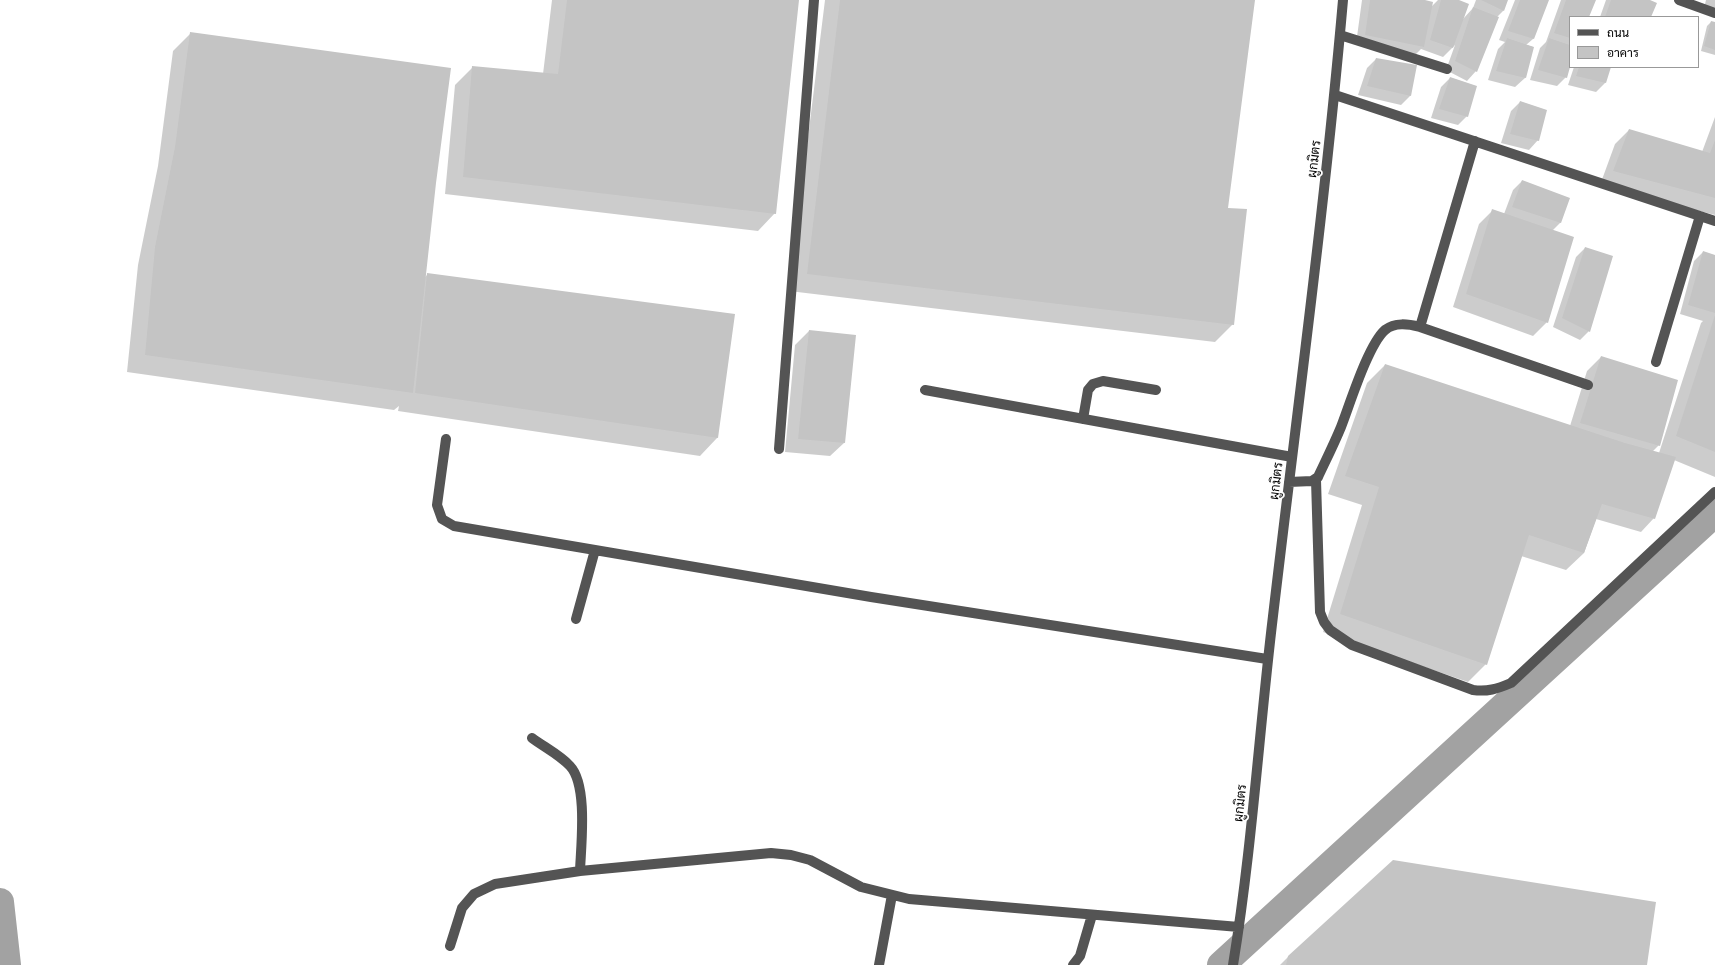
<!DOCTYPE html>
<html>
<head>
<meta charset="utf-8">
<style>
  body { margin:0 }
  #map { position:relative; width:1715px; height:965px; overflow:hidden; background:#fff; font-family:"Exo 2",Sarabun,sans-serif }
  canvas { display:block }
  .legend { position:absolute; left:1569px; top:16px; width:130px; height:52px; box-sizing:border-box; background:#fff; border:1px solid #999; margin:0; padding:5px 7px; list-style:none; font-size:12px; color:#000 }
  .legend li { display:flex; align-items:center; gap:8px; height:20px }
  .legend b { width:20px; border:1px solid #999 }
</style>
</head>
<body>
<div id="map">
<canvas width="1715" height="965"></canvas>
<ul class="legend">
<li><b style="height:5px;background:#545454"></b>ถนน</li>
<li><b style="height:11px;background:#c4c4c4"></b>อาคาร</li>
</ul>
</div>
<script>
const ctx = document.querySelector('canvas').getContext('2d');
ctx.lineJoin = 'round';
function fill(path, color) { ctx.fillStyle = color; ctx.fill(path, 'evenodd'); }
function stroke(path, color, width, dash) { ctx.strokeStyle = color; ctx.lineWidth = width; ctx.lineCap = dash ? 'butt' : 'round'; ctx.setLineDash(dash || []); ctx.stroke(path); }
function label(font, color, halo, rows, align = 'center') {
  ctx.font = font + ' "Exo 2",Sarabun,sans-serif'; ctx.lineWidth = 3.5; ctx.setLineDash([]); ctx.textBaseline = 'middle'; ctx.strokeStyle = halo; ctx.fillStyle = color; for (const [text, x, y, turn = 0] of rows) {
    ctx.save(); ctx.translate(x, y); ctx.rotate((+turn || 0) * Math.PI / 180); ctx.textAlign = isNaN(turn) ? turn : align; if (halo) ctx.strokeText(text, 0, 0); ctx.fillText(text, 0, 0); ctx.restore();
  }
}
const shadow = new Path2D(`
  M552 0H798L775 213 758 231 445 194 455 85 473 67 543 74Z
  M825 0H1254L1227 209 1233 324 1215 342 789 291Z
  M1362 0H1420L1431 7 1438 0H1456L1463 19 1473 8 1476 0H1507L1503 11 1497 17 1476 71 1467 81 1446 70 1455 45 1443 57 1421 49 1414 56 1356 44Z
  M1515 0H1548L1533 39 1526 45 1533 47 1525 78 1515 87 1488 80 1498 49 1505 42 1499 40Z
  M1561 0H1595L1588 17H1570V64L1566 77 1557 86 1530 80 1540 48 1546 42Z
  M1606 0H1648L1649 17H1600Z
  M1706 0H1715V15L1703 12Z
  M1711 22 1715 23V55L1701 51 1707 26Z
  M191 33 424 278 428 274 734 315 717 438 700 456 398 411 399 406 394 410 127 372 138 265 158 166 173 51Z
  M1376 59 1416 66 1410 96 1401 105 1358 95 1367 68Z
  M1574 67H1610L1605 83 1596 92 1568 85Z
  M1450 78 1467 116 1458 125 1431 118 1441 87Z
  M1520 102 1538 140 1529 150 1501 143 1511 111Z
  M1715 117V215L1600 185 1615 144 1629 130 1702 152Z
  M1522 181 1561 222 1553 230 1547 322 1533 336 1453 307 1479 224 1493 210 1504 214 1513 190Z
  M1585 248 1589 331 1580 340 1553 327 1576 257Z
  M1703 252 1715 256V477L1674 460 1654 518 1641 532 1596 519 1584 553 1566 570 1521 556 1486 664 1468 682 1323 632 1362 505 1328 494 1367 383 1385 365 1570 426 1587 371 1601 357 1659 445 1652 452 1659 453 1701 323 1703 321 1680 314 1694 261Z
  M809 331 844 443 830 456 785 452 795 345Z
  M1288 957 1646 965H1280Z`);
const canal = new Path2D(`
  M0 902 7 965
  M1221 965 1715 513`);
const building = new Path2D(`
  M567 0H799L776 214 463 177 472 66 558 74Z
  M840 0H1255L1228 208 1247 209 1234 325 807 274Z
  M1370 0H1425L1433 2 1424 47 1365 35Z
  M1441 0H1459L1469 4 1453 48 1430 40Z
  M1481 0H1508L1504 11Z
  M1520 0H1549L1534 39 1508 31Z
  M1566 0H1596L1589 17H1570V38L1554 33Z
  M1611 0H1650L1657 3 1651 17H1605Z
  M1473 7 1499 17 1477 72 1455 61Z
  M1711 21 1715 22V50L1704 46Z
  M190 32 451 68 436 183 413 393 145 355 155 247 175 147Z
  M1507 38 1534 47 1526 78 1496 71Z
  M1549 38 1570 45V67L1567 78 1538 70Z
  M1376 58 1417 65 1411 96 1367 86Z
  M1579 67H1611L1606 83 1576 76Z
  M1450 77 1477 86 1468 117 1439 109Z
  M1520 101 1547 110 1539 141 1510 134Z
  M1629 129 1710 153 1715 140V198L1613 171Z
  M1522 180 1570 198 1561 223 1512 207Z
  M1492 209 1574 237 1548 323 1466 294Z
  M1585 247 1613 256 1590 332 1562 318Z
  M1703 251 1715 255V313L1688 305Z
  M427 273 735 314 718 438 415 393Z
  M1715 315V452L1676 436Z
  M809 330 856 335 845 443 798 439Z
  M1601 356 1678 380 1660 446 1580 423Z
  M1385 364 1625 443 1676 457 1655 519 1602 504 1584 553 1529 535 1487 665 1340 614 1379 487 1345 476Z
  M1393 860 1656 902 1647 965H1286L1288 956Z`);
const minor = new Path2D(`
  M1679 0 1715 13
  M1340 35 1447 69
  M1335 95 1715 221
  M1420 327 1475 141
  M1656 362 1700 216
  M925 390 1292 457
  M1083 419 1088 390 1093 384 1103 381 1156 390
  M446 439 437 505 442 519 454 526 871 597 1267 659
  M779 449 814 0
  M1316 480 1320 612 1324 622 1330 630 1352 645 1473 690C1487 692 1497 689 1511 683L1715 492
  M1289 482 1312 481 1318 477C1326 460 1334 444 1341 427 1350 404 1368 345 1385 330 1395 322 1408 324 1420 327L1588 385
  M576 619 595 550
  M532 738C544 747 560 755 570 766 588 785 581 845 580 871
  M450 946 462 908 474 894 495 884 580 871 771 853 791 855 810 860 861 887 909 899 1239 927
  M879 965 892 895
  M1073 965 1080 956 1092 915
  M1233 965C1252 849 1259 732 1273 616 1297 411 1325 206 1343 0`);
const streetNames = [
  ["ผูกมิตร",1314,159,-83],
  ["ผูกมิตร",1276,481,-83],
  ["ผูกมิตร",1240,803,-84]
];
fill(shadow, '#0003');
stroke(canal, '#a2a2a2', 28);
fill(building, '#c4c4c4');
stroke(minor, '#545454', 10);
label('13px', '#000', '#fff', streetNames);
</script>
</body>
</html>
